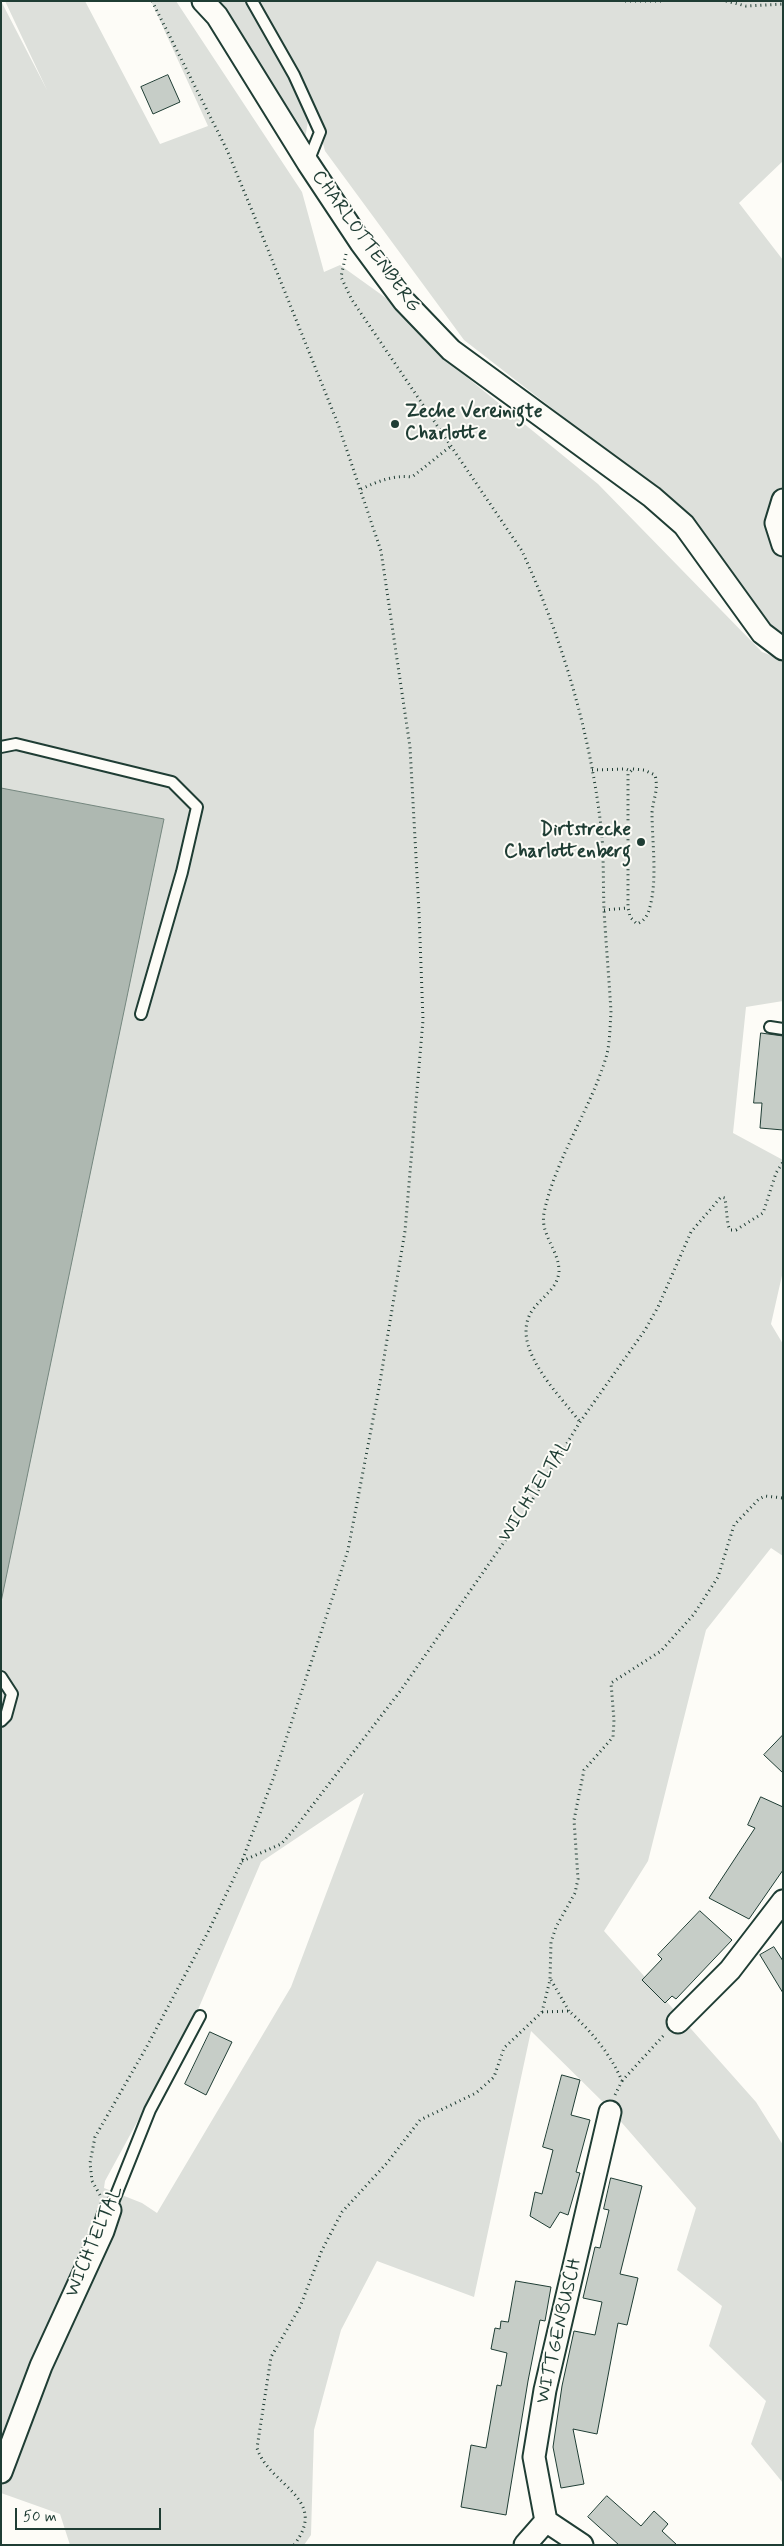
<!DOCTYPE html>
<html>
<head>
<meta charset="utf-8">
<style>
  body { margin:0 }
  #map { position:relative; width:784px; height:2546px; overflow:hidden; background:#fdfcf7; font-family:Mynerve,sans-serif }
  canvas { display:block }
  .frame { position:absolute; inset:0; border:2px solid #1f3d34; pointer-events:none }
  .scale { position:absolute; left:15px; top:2508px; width:146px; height:22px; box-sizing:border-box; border:2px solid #1f3d34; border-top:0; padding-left:6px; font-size:15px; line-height:18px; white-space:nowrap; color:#1f3d34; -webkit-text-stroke:4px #fdfcf7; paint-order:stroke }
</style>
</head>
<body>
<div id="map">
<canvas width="784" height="2546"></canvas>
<div class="frame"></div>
<div class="scale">50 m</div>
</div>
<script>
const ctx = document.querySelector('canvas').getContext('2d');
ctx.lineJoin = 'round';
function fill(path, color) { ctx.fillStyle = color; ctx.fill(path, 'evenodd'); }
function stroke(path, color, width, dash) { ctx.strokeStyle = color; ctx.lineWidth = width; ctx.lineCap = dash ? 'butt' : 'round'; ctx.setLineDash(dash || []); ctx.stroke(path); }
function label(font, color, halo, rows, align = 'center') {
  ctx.font = font + ' Mynerve,sans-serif'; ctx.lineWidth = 4; ctx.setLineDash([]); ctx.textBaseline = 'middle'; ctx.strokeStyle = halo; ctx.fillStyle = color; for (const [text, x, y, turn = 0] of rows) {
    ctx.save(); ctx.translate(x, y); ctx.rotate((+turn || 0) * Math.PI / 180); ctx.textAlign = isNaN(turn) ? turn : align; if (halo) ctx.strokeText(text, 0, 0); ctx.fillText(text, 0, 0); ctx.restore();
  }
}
const green = new Path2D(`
  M1 1 47 90 5 1H85L160 144 208 126 151 1H176L302 192 324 272 340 265 393 303 447 361 598 484 762 652 783 660V1001L746 1007 733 1133 783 1160V1271L771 1324 783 1344V1556L771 1548 706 1630 648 1861 604 1931 756 2102 783 2145V2483L751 2444 766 2401 709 2346 722 2306 677 2270 696 2208 609 2108 531 2031 474 2297 377 2261 341 2330 314 2430 311 2535 304 2545H70L60 2514 1 2493ZM364 1793 291 1987 157 2213 142 2203 104 2188 105 2181 197 2012 261 1862Z
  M219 1H250L312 115 308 121 305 139Z
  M253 1H783V161L739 203 783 260V642L616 458 464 340 325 151 320 132Z`);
const water = new Path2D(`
  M1 788 164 819 1 1602Z`);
const building = new Path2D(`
  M168 75 180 102 153 114 141 87Z
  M761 1033 783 1036V1130L760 1128 762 1103H754Z
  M783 1735V1773L764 1755Z
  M761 1797 783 1807V1870L749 1919 709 1898 755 1828 748 1825Z
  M700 1911 732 1940 676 1999 672 1996 665 2003 642 1980 662 1959 658 1955Z
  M774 1947 783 1961V1993L760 1955Z
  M210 2032 232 2042 206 2095 185 2084Z
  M562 2075 580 2080 571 2115 590 2120 576 2172 580 2173 568 2215 560 2212 550 2228 530 2216 535 2192 542 2194 553 2150 543 2147Z
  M611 2178 642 2186 620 2274 638 2278 627 2325 618 2323 597 2434 573 2429 584 2484 561 2488 553 2447 562 2386 574 2331 595 2335 602 2302 583 2298 595 2247 600 2248 609 2210 604 2209Z
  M516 2281 551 2287 545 2321 540 2320 528 2381 506 2515 461 2507 471 2445 486 2448 497 2385 501 2386 507 2353 491 2349 495 2328 500 2329 501 2321 508 2322Z
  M607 2496 641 2526 654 2511 668 2524 662 2531 677 2545H619L588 2517Z`);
const path = new Path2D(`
  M625 1H664
  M726 1 746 6 783 4
  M346 254 341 277 352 300 522 551C562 638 590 732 601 827 604 854 603 883 604 910 606 944 609 978 611 1012 610 1026 610 1041 607 1054 592 1107 555 1159 544 1213 540 1235 559 1250 559 1271 558 1288 543 1296 534 1308 506 1344 559 1394 580 1422
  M361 489C379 481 393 475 412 477L451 446
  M633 769 644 770 655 775C659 791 653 798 652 813 652 841 658 882 649 910 647 916 644 921 637 924L630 917 628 908V774Z
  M592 770 626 769 631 771
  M604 910 628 908
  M242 1861 281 1844 292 1832 401 1690 523 1515 580 1422 645 1330 658 1307 691 1232 721 1197 725 1198 728 1225 730 1230H736L763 1213 776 1173 783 1162
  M551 1980 569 2011
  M542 2012 569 2011C591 2031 610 2053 622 2081L615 2095
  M622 2081 664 2035
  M100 2195 92 2181 90 2163 95 2137 146 2048 208 1932 242 1861 273 1779 348 1550 379 1388 405 1231 423 1020 419 912 410 747 381 551 338 424 260 230 227 150 152 1
  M294 2545C330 2498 269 2486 257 2448L271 2357 300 2307 322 2250 342 2212 387 2163 420 2120 476 2093 494 2077 504 2048 542 2012 550 1980 551 1942 556 1927 575 1893 578 1879 574 1820 584 1770 613 1737 614 1720 611 1683 661 1651 694 1614 718 1577 734 1525 759 1499 765 1496 783 1498`);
const lane = new Path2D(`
  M252 1 294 75 320 132 308 162
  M1 747 16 744 172 782 197 807 182 872 141 1014
  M770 1027 783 1029
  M1 1677 12 1694 6 1716 1 1721
  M110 2210 150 2110 200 2016`);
const street = new Path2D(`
  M203 1 217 16 308 163 361 243 404 301 451 350 652 497 684 525 762 633 783 649
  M783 500 776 523 783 545
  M678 2022 730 1970 783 1901
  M1 2472 41 2366 103 2231 110 2210
  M546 2521 582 2545
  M525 2545 546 2521 534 2457 545 2390 610 2112`);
const markers = [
  [395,424,5,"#1f3d34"],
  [641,842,5,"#1f3d34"]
];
const streetNames = [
  ["CHARLOTTENBERG",365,242,54],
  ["WICHTELTAL",536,1491,-57],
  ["WICHTELTAL",95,2242,-67],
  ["WITTGENBUSCH",560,2331,-77]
];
const poiNames = [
  ["Zeche Vereinigte",405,413],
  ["Charlotte",405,435],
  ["Dirtstrecke",631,831,"right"],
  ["Charlottenberg",631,853,"right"]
];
fill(green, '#dde0db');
fill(water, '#aeb8b1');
stroke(water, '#75877f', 1);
fill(building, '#c6cdc7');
stroke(building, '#1f3d34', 1);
stroke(lane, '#1f3d34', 14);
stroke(street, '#1f3d34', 25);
stroke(path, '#1f3d34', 3, [1, 4]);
stroke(lane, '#fdfcf7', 10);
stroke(street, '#fdfcf7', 21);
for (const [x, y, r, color] of markers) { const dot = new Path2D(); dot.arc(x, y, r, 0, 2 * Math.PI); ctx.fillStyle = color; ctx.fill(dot); stroke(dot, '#fdfcf7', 2); }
label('19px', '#1f3d34', '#fdfcf7', streetNames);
label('bold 19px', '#1f3d34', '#fdfcf7', poiNames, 'left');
</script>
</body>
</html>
